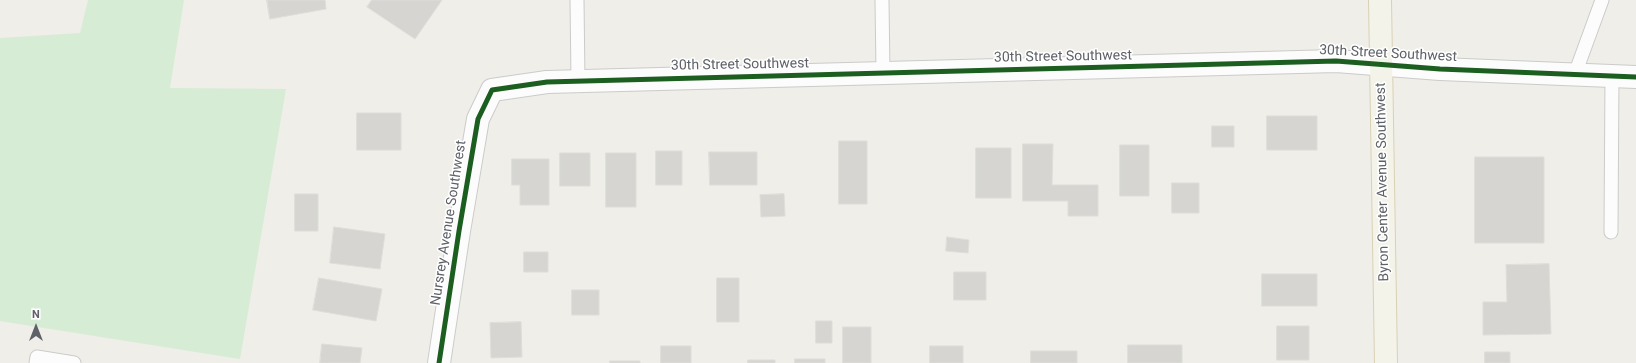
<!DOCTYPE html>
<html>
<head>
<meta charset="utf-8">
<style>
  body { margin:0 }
  #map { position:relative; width:1636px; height:363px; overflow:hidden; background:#efeee9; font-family:Roboto,sans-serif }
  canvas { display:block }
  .north { position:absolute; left:16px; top:307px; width:40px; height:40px; -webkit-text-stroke:3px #fff; paint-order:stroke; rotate:0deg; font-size:11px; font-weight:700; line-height:16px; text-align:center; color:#5e6268 }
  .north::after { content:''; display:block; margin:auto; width:14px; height:18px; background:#5e6268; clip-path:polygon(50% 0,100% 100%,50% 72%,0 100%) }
</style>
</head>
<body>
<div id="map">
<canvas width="1636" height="363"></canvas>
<div class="north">N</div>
</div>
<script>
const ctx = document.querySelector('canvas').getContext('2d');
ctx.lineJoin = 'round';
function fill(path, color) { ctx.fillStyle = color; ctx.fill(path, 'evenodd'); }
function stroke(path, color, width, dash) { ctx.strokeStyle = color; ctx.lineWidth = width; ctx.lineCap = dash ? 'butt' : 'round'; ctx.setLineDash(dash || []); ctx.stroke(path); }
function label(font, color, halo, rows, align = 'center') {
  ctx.font = font + ' Roboto,sans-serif'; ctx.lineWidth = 3; ctx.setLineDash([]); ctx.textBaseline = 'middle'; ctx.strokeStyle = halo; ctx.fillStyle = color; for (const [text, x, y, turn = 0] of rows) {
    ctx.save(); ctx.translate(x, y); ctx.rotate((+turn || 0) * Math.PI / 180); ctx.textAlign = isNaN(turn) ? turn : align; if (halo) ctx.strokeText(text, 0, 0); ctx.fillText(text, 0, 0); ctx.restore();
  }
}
const green = new Path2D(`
  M88 0H184L170 88 286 89 240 359 0 321V38L80 33Z`);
const building = new Path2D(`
  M267 0H325L326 9 270 19Z
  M372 0H442L415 39 367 7Z
  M357 113H401V150H357Z
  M1267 116H1317V150H1267Z
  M1212 126H1234V147H1212Z
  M839 141H867V204H839Z
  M1023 144H1053L1052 185H1098V216H1068V201H1023Z
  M1120 145H1149V196H1120Z
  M976 148H1011V198H976Z
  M656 151H682V185H656Z
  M709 152H757V185H710Z
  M560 153H590V186H560Z
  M606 153H636V207H606Z
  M1475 157H1544V243H1475Z
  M512 159H549V205H520V185H512Z
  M1172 183H1199V213H1172Z
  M295 194H318V231H295Z
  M784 194 785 216 761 217 760 195Z
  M334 227 385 234 380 269 330 263Z
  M947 237 969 240 968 253 946 251Z
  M524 252H548V272H524Z
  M1549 264 1551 334 1483 335V302H1507L1506 265Z
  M954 272H986V300H954Z
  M1262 274H1317V306H1262Z
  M319 278 382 289 376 321 313 310Z
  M717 278H739V322H717Z
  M572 290H599V315H572Z
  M816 321H832V343H816Z
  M521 322 522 357 491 358 490 323Z
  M1277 326H1309V360H1277Z
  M843 327H871V363H843Z
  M322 344 362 348 360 363H320Z
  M1128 345H1182V363H1128Z
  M661 346H691V363H661Z
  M930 346H963V363H930Z
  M1031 351H1077V363H1031Z
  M1485 352H1510V363H1485Z
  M795 359H825V363H795Z
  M748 360H775V363H748Z
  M610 361H640V363H610Z`);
const lane = new Path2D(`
  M577 0 578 81
  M882 0 883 73
  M1575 74 1602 0
  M1611 232 1612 76
  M36 363 37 357 74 363`);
const street = new Path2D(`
  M439 363 459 231 478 119 492 90 547 82 1336 61 1440 69 1636 77`);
const primary = new Path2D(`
  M1380 0 1386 363`);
const cycleway = new Path2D(`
  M439 363 459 231 478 119 492 90 547 82 1336 61 1440 69 1636 77`);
const streetNames = [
  ["30th Street Southwest",1388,54,3],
  ["30th Street Southwest",1063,57,-1],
  ["30th Street Southwest",740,65,-1],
  ["Byron Center Avenue Southwest",1383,182,-91],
  ["Nursrey Avenue Southwest",449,223,-81]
];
fill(green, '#d6ecd4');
fill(building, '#d6d5d2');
stroke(building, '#deddd8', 1);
stroke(lane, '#cbcbca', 15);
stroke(street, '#cbcbca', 24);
stroke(primary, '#d9d1b5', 24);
stroke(lane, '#fdfcfc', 13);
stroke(street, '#fdfcfc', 22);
stroke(primary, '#f4f3e9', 22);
stroke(cycleway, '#1b5e20', 5);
label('14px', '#5e6268', '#fff', streetNames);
</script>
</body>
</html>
